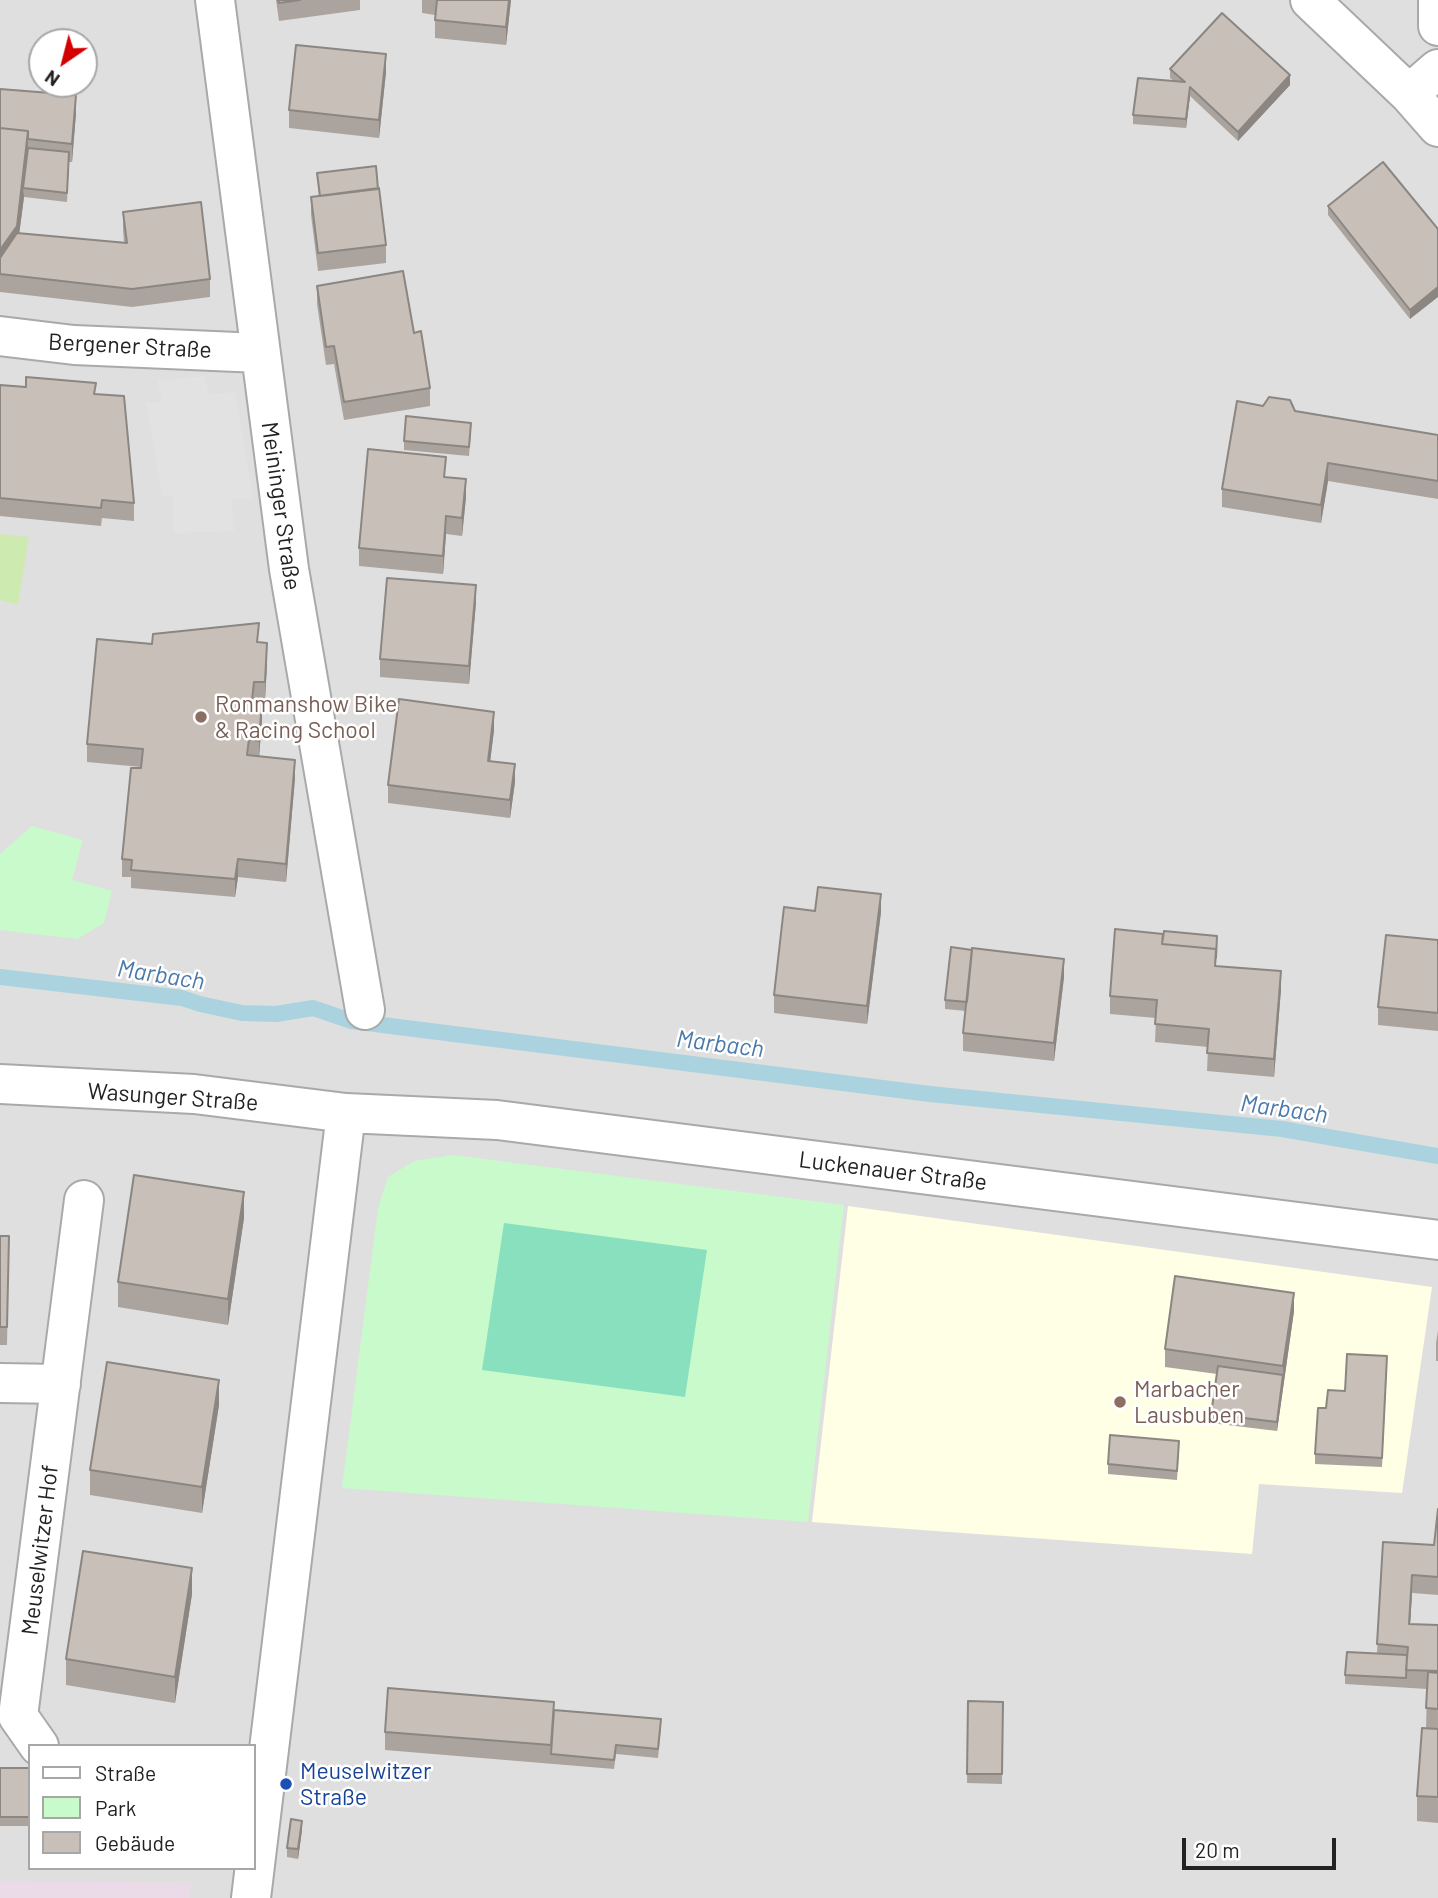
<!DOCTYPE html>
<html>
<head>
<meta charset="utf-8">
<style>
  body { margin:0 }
  #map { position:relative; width:1438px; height:1898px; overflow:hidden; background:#f2efe9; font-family:Barlow,sans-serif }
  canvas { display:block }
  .legend { position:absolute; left:28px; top:1744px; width:228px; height:126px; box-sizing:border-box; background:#fff; border:2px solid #a7a7a7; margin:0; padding:9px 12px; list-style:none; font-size:21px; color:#222 }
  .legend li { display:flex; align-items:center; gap:14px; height:35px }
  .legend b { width:35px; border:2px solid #a7a7a7 }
  .north { position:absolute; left:28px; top:28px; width:70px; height:70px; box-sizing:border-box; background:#fff; border:2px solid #a7a7a7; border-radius:50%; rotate:215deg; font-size:19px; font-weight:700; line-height:28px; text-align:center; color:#222 }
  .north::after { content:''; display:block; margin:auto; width:24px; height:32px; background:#d40000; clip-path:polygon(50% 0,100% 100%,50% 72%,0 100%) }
  .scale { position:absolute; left:1182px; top:1838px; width:154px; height:32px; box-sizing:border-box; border:4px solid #222; border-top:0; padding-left:9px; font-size:21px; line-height:24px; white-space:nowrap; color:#222; -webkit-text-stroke:5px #fff; paint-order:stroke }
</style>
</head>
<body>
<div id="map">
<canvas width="1438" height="1898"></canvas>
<ul class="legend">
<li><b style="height:9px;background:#fff"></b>Straße</li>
<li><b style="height:19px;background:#c8facc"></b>Park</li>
<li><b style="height:19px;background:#c7bfb8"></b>Gebäude</li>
</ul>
<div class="north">N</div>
<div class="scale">20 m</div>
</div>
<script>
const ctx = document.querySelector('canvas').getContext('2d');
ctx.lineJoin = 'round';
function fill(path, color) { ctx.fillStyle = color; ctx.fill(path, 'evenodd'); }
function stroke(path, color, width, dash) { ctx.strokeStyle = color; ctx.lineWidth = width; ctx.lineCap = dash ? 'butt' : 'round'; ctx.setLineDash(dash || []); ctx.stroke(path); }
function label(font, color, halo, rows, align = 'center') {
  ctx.font = font + ' Barlow,sans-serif'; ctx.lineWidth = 5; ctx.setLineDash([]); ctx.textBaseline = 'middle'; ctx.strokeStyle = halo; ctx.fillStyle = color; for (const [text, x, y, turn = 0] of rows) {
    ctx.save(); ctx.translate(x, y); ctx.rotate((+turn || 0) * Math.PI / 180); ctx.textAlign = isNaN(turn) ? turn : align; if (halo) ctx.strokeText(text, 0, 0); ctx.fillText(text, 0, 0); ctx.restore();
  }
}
const residential = new Path2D(`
  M0 0H1438V1898H0ZM42 42H84V84H42ZM30 1746H254V1868H30Z`);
const industrial = new Path2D(`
  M0 1881 191 1883 189 1898H0Z`);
const education = new Path2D(`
  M848 1206 1432 1287 1402 1493 1259 1484 1252 1554 812 1522Z`);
const grass = new Path2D(`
  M0 534 29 537 18 605 0 600Z`);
const park = new Path2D(`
  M32 826 83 840 72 880 112 891 104 923 77 939 0 930V854Z
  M453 1155 844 1205 808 1522 342 1488 378 1208 388 1177 414 1161Z`);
const pitch = new Path2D(`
  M504 1223 707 1250 685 1397 482 1370Z`);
const parking = new Path2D(`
  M205 376 209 394 235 392 253 499H232L234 531 174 533 173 497 162 496 146 402H162L158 381Z`);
const stream = new Path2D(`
  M0 977 182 998 200 1004 242 1013 276 1014 313 1008 351 1021 930 1094 1282 1129 1438 1156`);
const minor = new Path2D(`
  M215 0 289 569 365 1010
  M1310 0 1409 94 1438 127
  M1438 0V26
  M1409 94 1438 69
  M0 336 74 345 260 353
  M0 1084 194 1094 346 1113 497 1120 1438 1240
  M0 1383 61 1384
  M39 1746 18 1716 84 1200
  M251 1898 346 1113`);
const wall = new Path2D(`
  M276 0H360V10L279 21Z
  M422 0H511L506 45 435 38V15L422 13Z
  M1170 69 1290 85 1238 141 1190 96 1186 128 1133 124V115L1174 81 1170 78Z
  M386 72 379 138 289 128V110Z
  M0 89 76 113 72 162H69L67 202 24 197 19 234 124 243 123 230V212L210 279V297L132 307 0 292Z
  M317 173 386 245V263L318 271 311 215V197L319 196Z
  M1328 206 1438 229 1410 319 1328 215Z
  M317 286 430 388V406L344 420 334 364 326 365 317 304Z
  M0 385 96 394 134 503V521L102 518 101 526 0 516Z
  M1295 411 1438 435V499L1328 481 1321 523 1222 507V489Z
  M471 432 469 456 404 450V441Z
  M446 477 466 497 462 536 446 534 443 574 359 566V548Z
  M476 602 469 684 380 677V659Z
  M259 642 267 661 265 700 254 699 262 719 259 757 295 778 286 882 238 877 235 897 131 888V877H122V859L141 767 87 762V744L152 644Z
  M494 730 490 761 515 782 510 818 388 803V785Z
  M815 911 881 912 867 1024 774 1013V995Z
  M1438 940V1031L1378 1025V1007Z
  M1217 945 1216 966 1281 989 1274 1077 1207 1071 1208 1047 1155 1042 1156 1018 1110 1014V996Z
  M1064 977 1054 1061 963 1051V1033L966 1011 945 1009V1000Z
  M244 1218 228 1325 118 1307V1282Z
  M0 1236H9L7 1345H0Z
  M1294 1311 1277 1431 1211 1423V1414L1217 1374 1165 1367V1349Z
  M1438 1330V1361H1436V1343Z
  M1387 1365 1382 1467 1315 1464V1454L1326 1408 1345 1391Z
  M219 1405 202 1513 90 1495V1470Z
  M1179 1450 1177 1480 1108 1474V1464Z
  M1438 1509V1595L1412 1593 1410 1624 1438 1625V1823L1417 1821V1796L1426 1728 1427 1689 1345 1684V1675L1377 1653 1383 1542 1434 1545Z
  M192 1594 175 1703 66 1685V1659Z
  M968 1701 1003 1702 1002 1784 967 1783Z
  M554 1710 661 1728 658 1758 616 1754 614 1769 385 1750V1732Z
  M0 1768H30V1826H0Z
  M302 1830 298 1859 287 1857V1848Z`);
const shadedWall = new Path2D(`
  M509 0H511L506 45V27Z
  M386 54V72L379 138V120Z
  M1290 75V85L1238 141V132Z
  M1190 87V96L1186 128V119Z
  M76 95V113L72 162V144Z
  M28 131V157L23 188 24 197 17 251 0 274V250Z
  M1438 287V297L1410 319V310Z
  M1328 463V481L1321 523V505Z
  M466 479V497L462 536V518Z
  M446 516V534L443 574V556Z
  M476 585V602L469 684V666Z
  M267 643V661L265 700V682Z
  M262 701V719L259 758V741Z
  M494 712V730L488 779V761Z
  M295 760V778L286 882V864Z
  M515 764V782L510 818V800Z
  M238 859V877L235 897V879Z
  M881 894V912L867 1024V1006Z
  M1064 959V977L1054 1061V1043Z
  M1281 971V989L1274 1077V1059Z
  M244 1192V1218L228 1325V1299Z
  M1294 1293V1311L1277 1431V1422L1283 1375V1366Z
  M219 1380V1405L202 1513V1487Z
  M192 1568V1594L175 1703V1677Z
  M1412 1575V1593L1409 1642V1624Z
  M302 1821V1830L298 1859V1849Z`);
const building = new Path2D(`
  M278 0H300L279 3Z
  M437 0H509L506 27 435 20Z
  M1222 13 1290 75 1238 132 1190 87 1186 119 1133 115 1138 78 1185 82 1170 69Z
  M296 45 386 54 379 120 289 110Z
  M0 89 76 95 72 144 28 139V131L0 128Z
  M0 128 28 131 17 226 0 250Z
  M28 148 69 152 67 193 23 188Z
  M1383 162 1438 229V287L1410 310 1328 206Z
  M376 166 378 189 320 196 317 173Z
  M379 188 386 245 318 253 311 197Z
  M201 202 210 279 132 289 0 274V258L17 233 127 243 123 212Z
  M403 271 414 333 421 331 430 388 344 402 334 346 326 347 317 286Z
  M26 377 96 383 94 394 124 396 134 503 102 500 101 508 0 498V385L26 387Z
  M1269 397 1290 400 1295 411 1438 435V481L1328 463 1321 505 1222 489 1237 401 1263 406Z
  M406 416 471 423 469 447 404 441Z
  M368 449 446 457 444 477 466 479 462 518 446 516 443 556 359 548Z
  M387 578 476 585 469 666 380 659Z
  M259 623 257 642 267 643 265 682H254L252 700 262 701 259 741 249 739 247 755 295 760 286 864 238 859 235 879 131 870 132 860 122 859 131 768H141L143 749 87 744 97 639 152 644 153 634Z
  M399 699 494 712 488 761 515 764 510 800 388 785Z
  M818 887 881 894 867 1006 774 995 784 907 815 911Z
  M1115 929 1163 934 1162 944 1216 949 1215 966 1281 971 1274 1059 1207 1053 1209 1029 1155 1024 1157 1000 1110 996Z
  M1164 931 1217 936 1216 958V949L1162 944Z
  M1386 935 1438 940V1013L1378 1007Z
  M951 947 972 950 967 1002 945 1000Z
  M972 948 1064 959 1054 1043 963 1033Z
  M134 1175 244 1192 228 1299 118 1282Z
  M0 1236H9L7 1327H0Z
  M1175 1276 1294 1293 1283 1366 1165 1349Z
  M1347 1354 1387 1356 1382 1458 1315 1454 1318 1408H1326L1328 1390 1345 1391Z
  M107 1362 219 1380 202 1487 90 1470Z
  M1218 1366 1283 1375 1277 1422 1211 1414Z
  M1110 1435 1179 1441 1177 1471 1108 1464Z
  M1438 1509V1577L1412 1575 1409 1624 1438 1625V1671L1406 1670 1408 1647 1377 1644 1383 1542 1434 1545Z
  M83 1551 192 1568 175 1677 66 1659Z
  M1347 1652 1407 1655 1406 1678 1345 1675Z
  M1428 1672 1438 1673V1709L1426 1708Z
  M388 1688 554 1702 551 1745 385 1732Z
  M968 1701 1003 1702 1002 1774H967Z
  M554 1710 661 1719 658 1749 616 1745 614 1760 551 1754Z
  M1422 1728 1438 1729V1797L1417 1796Z
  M0 1768H30V1817H0Z
  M291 1819 302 1821 298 1849 287 1848Z`);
const markers = [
  [201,717,7,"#8d6e63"],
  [1120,1402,7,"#8d6e63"],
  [286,1784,7,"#1a4fb4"]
];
const streetNames = [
  ["Bergener Straße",130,346,3],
  ["Meininger Straße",281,506,82],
  ["Wasunger Straße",173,1097,4],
  ["Luckenauer Straße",893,1171,7],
  ["Meuselwitzer Hof",40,1550,-83]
];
const educationNames = [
  ["Ronmanshow Bike",215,704],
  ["& Racing School",215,730],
  ["Marbacher",1134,1389],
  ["Lausbuben",1134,1415]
];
const transitNames = [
  ["Meuselwitzer",300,1771],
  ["Straße",300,1797]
];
const waterNames = [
  ["Marbach",161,975,9],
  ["Marbach",720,1044,7],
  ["Marbach",1284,1109,8]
];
fill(residential, '#e0dfdf');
fill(industrial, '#ebdbe8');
fill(education, '#ffffe5');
fill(grass, '#cdebb0');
fill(park, '#c8facc');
fill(pitch, '#88e0be');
fill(parking, '#e2e2e2');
stroke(stream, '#aad3df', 16);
stroke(minor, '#a9a9a9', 42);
stroke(minor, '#fff', 38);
fill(wall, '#aba49e');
fill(shadedWall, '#8b8681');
fill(building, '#c7bfb8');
stroke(building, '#8b8681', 2);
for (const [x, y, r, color] of markers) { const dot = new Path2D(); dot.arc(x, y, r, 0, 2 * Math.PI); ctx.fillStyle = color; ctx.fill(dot); stroke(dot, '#fff', 2.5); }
label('23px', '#222', '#fff', streetNames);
label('23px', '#785e54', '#fff', educationNames, 'left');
label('23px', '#164399', '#fff', transitNames, 'left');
label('italic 24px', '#4a7aab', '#fff', waterNames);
</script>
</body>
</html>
